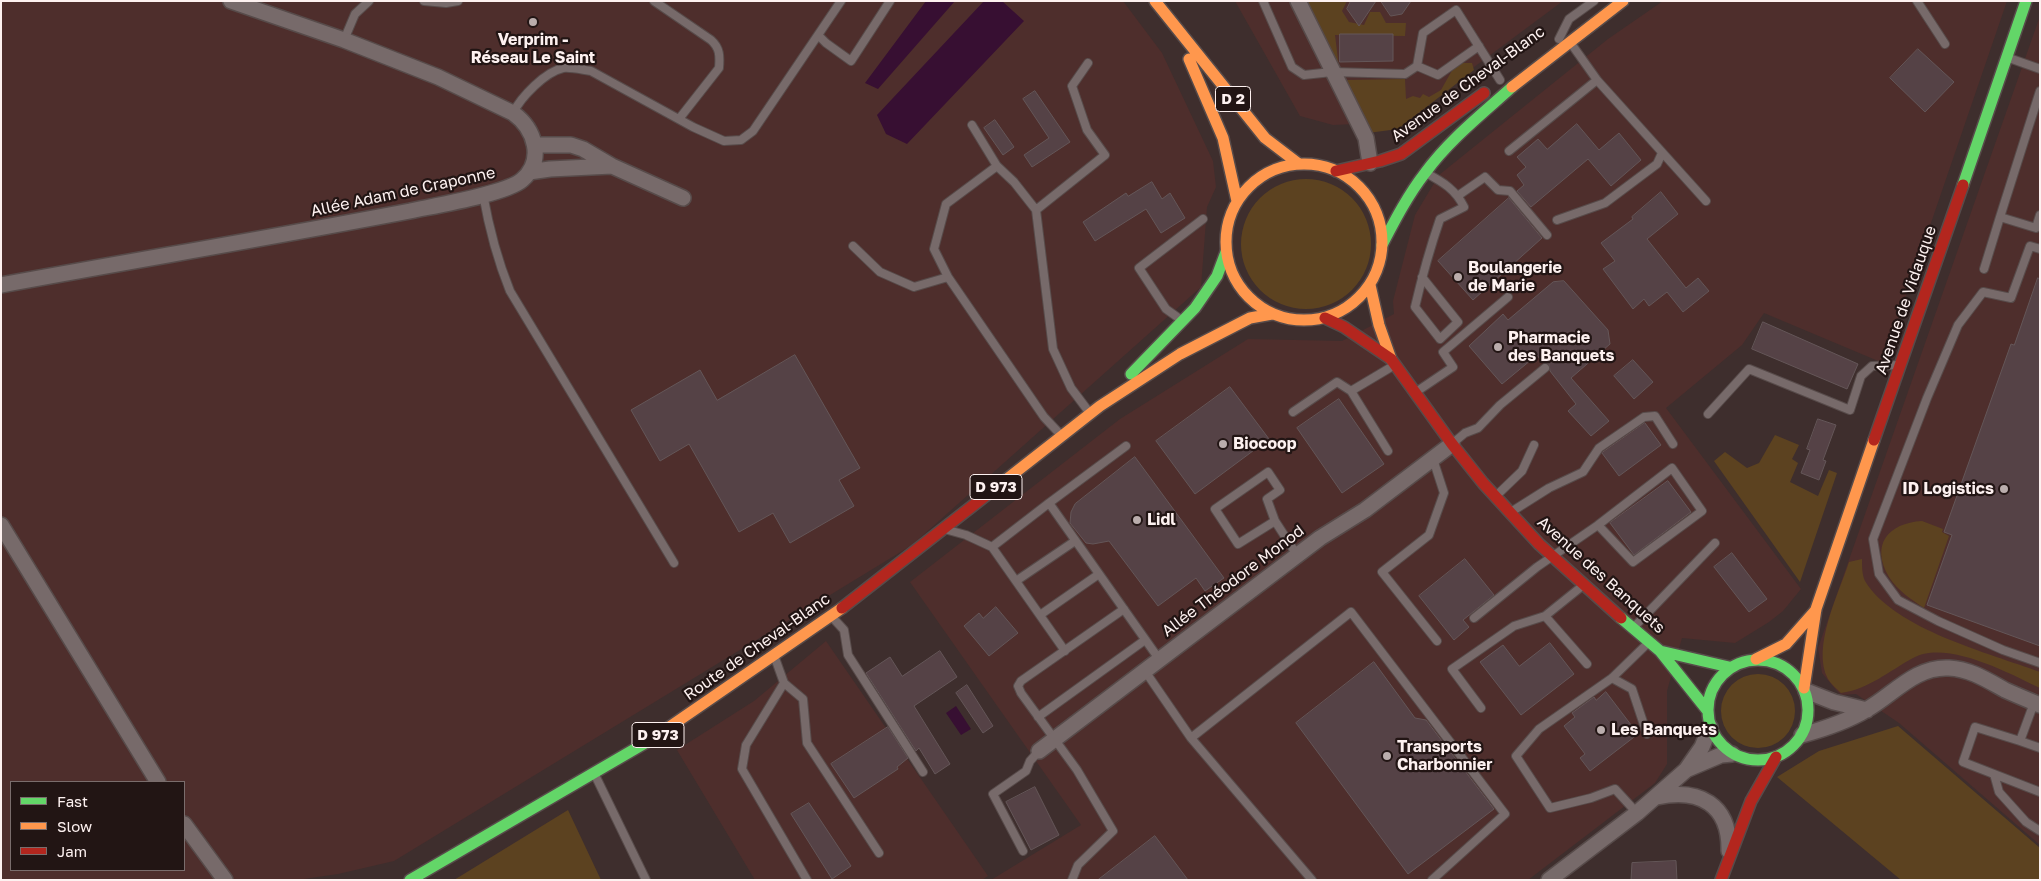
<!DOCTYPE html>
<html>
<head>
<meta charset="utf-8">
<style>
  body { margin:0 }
  #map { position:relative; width:2041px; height:881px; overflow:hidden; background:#3e2e2d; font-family:"Golos Text",sans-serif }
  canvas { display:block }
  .frame { position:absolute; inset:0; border:2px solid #fdf1f0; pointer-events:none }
  .legend { position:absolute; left:10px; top:781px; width:175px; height:90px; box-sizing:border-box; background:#221514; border:1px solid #7a6d6c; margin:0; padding:6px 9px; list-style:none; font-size:15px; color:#fdf1f0 }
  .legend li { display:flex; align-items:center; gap:10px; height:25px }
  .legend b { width:25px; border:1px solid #7a6d6c }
</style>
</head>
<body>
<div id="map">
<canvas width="2041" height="881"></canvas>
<div class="frame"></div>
<ul class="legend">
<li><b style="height:6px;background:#63d668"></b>Fast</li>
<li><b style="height:6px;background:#ff974d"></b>Slow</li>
<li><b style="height:6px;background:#b3261e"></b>Jam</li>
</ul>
</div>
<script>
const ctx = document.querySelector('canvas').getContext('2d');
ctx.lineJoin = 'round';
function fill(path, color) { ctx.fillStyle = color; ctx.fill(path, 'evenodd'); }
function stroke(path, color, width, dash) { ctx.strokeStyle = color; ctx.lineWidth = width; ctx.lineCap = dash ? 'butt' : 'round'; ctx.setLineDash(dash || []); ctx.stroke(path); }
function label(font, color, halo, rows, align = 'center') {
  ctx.font = font + ' "Golos Text",sans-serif'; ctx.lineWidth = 4.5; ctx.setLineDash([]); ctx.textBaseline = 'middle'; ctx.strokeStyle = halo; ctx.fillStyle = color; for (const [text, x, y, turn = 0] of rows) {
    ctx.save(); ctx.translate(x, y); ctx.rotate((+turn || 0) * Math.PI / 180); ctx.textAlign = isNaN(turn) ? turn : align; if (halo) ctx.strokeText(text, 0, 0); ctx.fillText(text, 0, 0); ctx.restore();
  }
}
const built = new Path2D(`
  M1 1H1123L1162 53 1213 161 1216 187 1207 207 1201 287 912 545 394 861 338 874 297 880H1ZM11 782H184V870H11Z
  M1235 1H1563L1400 122 1333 125 1300 116Z
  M1663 1H2007L1883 363 1764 313 1742 345 1666 408 1801 589 1783 611 1769 622 1735 643 1682 638 1667 691V764L1655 783 1528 880H991L1081 825 910 582 1120 419 1248 339 1342 341 1394 314 1393 301 1415 215 1439 175 1608 39Z
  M2040 16V845L1899 723 1856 694 1841 695 1836 690 1822 673 1818 648Z
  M826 641 988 876 982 880H755L677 750 754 701Z`);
const green = new Path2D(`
  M1303 1H1347L1342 11 1349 22 1364 25 1370 12H1380L1386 23H1406L1405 36 1335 35 1339 68Z
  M1462 63H1472L1474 70 1398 129 1368 133 1344 82 1348 80 1405 79 1406 99 1413 96 1420 98 1423 94 1429 97 1441 90 1454 67Z
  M1241 244a65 65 0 1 1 130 0a65 65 0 1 1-130 0Z
  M1775 435 1799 445 1792 459 1798 463 1790 482 1818 496 1829 470 1837 473 1800 582 1714 461 1725 452 1747 468 1759 463Z
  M1922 521 1943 529 1942 532 1949 536 1924 608C1911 599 1898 591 1889 577 1870 545 1888 523 1922 521Z
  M1862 559C1862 566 1862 575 1865 581 1894 629 1989 653 2040 672V688C2009 673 1946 639 1913 658 1889 671 1869 689 1841 693 1837 689 1831 684 1828 679 1811 648 1839 593 1849 562Z
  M1721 711a37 37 0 1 1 74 0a37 37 0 1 1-74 0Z
  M1898 726 2040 848V880H1901L1777 777 1819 751Z
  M568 810 601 880H454Z`);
const water = new Path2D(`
  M926 1H955L878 89 865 83Z
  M984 1H1002L1024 21 907 144 886 134 877 115Z
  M956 706 971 729 961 735 946 713Z`);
const building = new Path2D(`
  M1351 1H1376L1359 26 1347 9Z
  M1381 1H1411L1402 14 1391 16Z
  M1340 34H1393V61L1340 62Z
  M1918 49 1954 82 1925 112 1890 78Z
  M1035 91 1070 142 1032 167 1024 155 1049 138 1023 99Z
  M995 120 1014 147 1003 155 984 128Z
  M1577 124 1599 150 1619 133 1641 160 1611 186 1588 159 1531 207 1517 191 1524 185 1517 175 1526 167 1517 157 1538 139 1547 149Z
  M1152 182 1162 199 1170 193 1185 218 1161 233 1146 209 1095 241 1083 222 1126 193 1128 196Z
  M1661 192 1678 214 1647 239 1686 288 1698 278 1709 291 1683 312 1667 292 1649 306 1644 299 1633 309 1603 269 1615 261 1601 243 1633 219 1632 217Z
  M1509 198 1542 238 1473 300 1438 261Z
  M2038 278 2040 279V646L1927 605 1952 535 1944 532 2011 344 2014 345Z
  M1564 281 1608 330 1610 344 1571 378 1609 421 1591 436 1568 411 1576 404 1550 371 1549 364 1543 363 1537 355 1502 384 1469 346 1503 314 1508 320 1553 282Z
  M1763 322 1858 364 1847 389 1752 349Z
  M795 355 860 468 839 480 854 506 790 543 773 513 739 532 689 444 660 461 631 410 700 370 717 400Z
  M1633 360 1653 382 1634 399 1614 376Z
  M1230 387 1269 439 1195 494 1156 441Z
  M1339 399 1384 464 1342 493 1297 428Z
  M1818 419 1836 425 1823 460 1826 461 1819 480 1801 473 1810 450 1807 449Z
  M1645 423 1661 445 1619 476 1602 453Z
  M1135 457 1224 578 1205 591 1196 578 1158 606 1109 541 1093 544 1086 543 1070 523 1071 512 1075 504Z
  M1668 481 1691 512 1634 555 1610 523Z
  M1732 553 1767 599 1749 612 1714 567Z
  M1465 559 1494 595 1463 620 1469 627 1454 640 1419 596Z
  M996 607 1018 633 989 656 964 626 979 613 983 618Z
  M1550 643 1574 674 1521 715 1480 662 1503 645 1519 666Z
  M940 651 957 677 914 706 950 764 935 774 919 748 916 751 866 673 890 657 902 676Z
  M1374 662 1415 718 1426 720 1494 809 1408 874 1296 723Z
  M967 685 993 726 983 733 956 693Z
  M1606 692 1638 734 1590 771 1580 758 1585 754 1564 726 1575 717 1572 713 1594 697 1596 700Z
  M888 727 908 758 897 767 898 769 854 798 831 764Z
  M1035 787 1059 835 1031 850 1006 802Z
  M809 803 851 866 832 879 791 814Z
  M1155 836 1188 880H1098Z
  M1676 861 1677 880H1631L1632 863Z`);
const lane = new Path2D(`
  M424 1 446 3 458 1
  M654 1 711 40C720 48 720 56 719 68L679 119
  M1263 1 1292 67 1304 75 1332 72 1405 74 1417 66
  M1917 1 1945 44
  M818 35 826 43 851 61 890 1
  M1559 39 1569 19 1594 1
  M344 40 355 14 369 1
  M1479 46 1438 75 1417 66 1423 33 1456 10 1500 80
  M2009 58 2040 69
  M1088 63 1072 86 1087 130 1105 155 1036 210 1053 349 1071 388 1089 412
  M1597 80 1706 201
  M2040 91 2000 217 2036 228 2040 215
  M513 113C521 97 545 72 563 68 571 67 583 70 591 71L693 127 724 141 741 140 753 131 841 1
  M1509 151 1597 80 1570 42
  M997 166 1014 182 1036 210
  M483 194C489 228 497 259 510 291L674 563
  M1459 195 1485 177 1498 190 1510 191 1547 235
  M1557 220 1605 203 1657 164 1662 153
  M853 246 880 272 914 287 948 277 1044 417 1060 434
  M2040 249 2030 246 2011 298 1983 292 1958 325 1927 398 1873 539 1879 574 1898 600 1938 621 2003 650 2040 663
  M1984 269 2000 217
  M948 277 934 249 946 204 997 166 972 125
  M1422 277 1458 322 1440 339 1415 307C1422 277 1430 248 1440 219L1464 207C1456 190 1443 182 1426 173
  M1180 319 1166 309 1139 268 1203 219
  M1351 391 1388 451
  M1416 392 1453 367 1443 352 1508 297
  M1293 412 1337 382 1351 391 1393 366
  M1708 414 1749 369 1850 410 1861 376 1872 366 1899 365
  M1453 443 1465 433 1478 428 1500 405 1545 368
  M1126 446 1049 503 1159 659
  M1433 459 1444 493 1429 535 1382 572 1437 641
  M1497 495 1522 471 1534 445
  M1049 503 992 547 1065 651
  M1511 512 1549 488 1583 472 1599 448 1644 417 1655 416 1673 444
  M1275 521 1238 544 1215 509 1268 472 1280 490 1267 499 1275 521 1297 555
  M948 530 966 535 992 547
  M1016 581 1075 541
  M1581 587 1545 616 1587 664
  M1040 615 1099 574
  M833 618 844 630 848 655 923 772
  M1474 618 1537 567 1598 525 1633 562 1702 511 1672 468 1598 525
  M1634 627 1715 543
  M775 658 784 683 746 745 742 769 807 880
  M1145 671 1191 738 1312 880
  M1612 678 1632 689 1647 734
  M784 683 803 699 807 743 879 853
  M2034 703 2020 741 2040 748
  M1481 708 1452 669 1514 626 1545 616
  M1038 717 1145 640
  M1191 738 1351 612 1505 814 1432 880
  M2020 741 1975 727 1963 762 2040 792
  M1994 774 1999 792 2026 822 2040 831
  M595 775 646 880
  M1637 813 1615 789 1591 798 1550 808 1516 756 1539 729 1612 678 1648 643
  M1023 851 993 794 1026 771 1030 761 1039 751
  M1072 880 1078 865 1113 831 1077 770 1021 693 1018 686 1021 681 1124 609`);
const street = new Path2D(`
  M1298 1 1366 138 1370 163
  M536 145H571L583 149 612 166 683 198
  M529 172 550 169 612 166
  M1 285C137 260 274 237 410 211 433 206 506 194 522 180 545 160 535 129 513 113L438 77 344 40 231 1
  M1 525 158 782
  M1806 691 1834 702 1867 710
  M1802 735C1824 729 1846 722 1866 710 1893 695 1915 666 1949 668 1970 669 1987 680 2005 690 2016 695 2028 700 2040 705
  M1039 751 1320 538 1365 510 1452 444
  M1688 769 1721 755 1732 754
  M1657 797C1699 788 1730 804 1729 851
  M184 824 225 880
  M1549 880 1637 813 1686 770 1702 747 1710 727`);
const fast = new Path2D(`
  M1963 185 2026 1
  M1382 245C1395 220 1408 195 1425 173 1449 140 1482 114 1512 87
  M1131 374 1195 308 1217 276 1226 252
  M1621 618 1660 651 1707 710
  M1660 651 1729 667
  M1708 710a50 50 0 1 1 100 0a50 50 0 1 1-100 0Z
  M410 880 652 739`);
const slow = new Path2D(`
  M1155 1 1265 138 1299 164
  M1189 59 1223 138 1237 201
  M1512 87 1623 1
  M1226 242a78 78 0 1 1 156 0a78 78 0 1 1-156 0Z
  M1370 285 1379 325 1391 359
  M998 486 1100 406 1180 354 1250 318 1272 314
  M1756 659 1786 644 1816 610
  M1804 688 1816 609 1874 440
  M652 739 842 608`);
const jam = new Path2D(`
  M1336 171 1380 161 1401 154 1484 93
  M1325 318 1344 327 1391 359 1452 444 1483 483 1539 544 1621 618
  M1874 440 1963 185
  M842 608 998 486
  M1721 880 1751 801 1776 757`);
const markers = [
  [533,22,5,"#baadac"],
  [1458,277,5,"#baadac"],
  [1498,347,5,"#baadac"],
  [1223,444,5,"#baadac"],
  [2004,489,5,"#baadac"],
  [1137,520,5,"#baadac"],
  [1601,730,5,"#baadac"],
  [1387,756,5,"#baadac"]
];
const shields = [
  [1233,99,35],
  [996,487,52],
  [658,735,52]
];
const shieldNames = [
  ["D 2",1233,99],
  ["D 973",996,487],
  ["D 973",658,735]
];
const poiNames = [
  ["Verprim -",533,40,"center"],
  ["Réseau Le Saint",533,58,"center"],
  ["Boulangerie",1468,268],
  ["de Marie",1468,286],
  ["Pharmacie",1508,338],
  ["des Banquets",1508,356],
  ["Biocoop",1233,444],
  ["ID Logistics",1994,489,"right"],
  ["Lidl",1147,520],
  ["Les Banquets",1611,730],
  ["Transports",1397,747],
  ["Charbonnier",1397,765]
];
const streetNames = [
  ["Avenue de Cheval-Blanc",1468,84,-36],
  ["Allée Adam de Craponne",403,192,-12],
  ["Avenue de Vidauque",1906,300,-71],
  ["Avenue des Banquets",1601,575,42],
  ["Allée Théodore Monod",1233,581,-37],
  ["Route de Cheval-Blanc",757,647,-35]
];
fill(built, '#4e2e2c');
fill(green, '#5c4220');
fill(water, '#370f32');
fill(building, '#554246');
stroke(building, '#645658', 1);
stroke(lane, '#574b4a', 10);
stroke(street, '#574b4a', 18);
stroke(fast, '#574b4a', 14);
stroke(slow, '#574b4a', 14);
stroke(jam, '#574b4a', 14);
stroke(lane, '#776a6a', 8);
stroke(street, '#776a6a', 15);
stroke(fast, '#63d668', 11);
stroke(slow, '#ff974d', 11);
stroke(jam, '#b3261e', 11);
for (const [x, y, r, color] of markers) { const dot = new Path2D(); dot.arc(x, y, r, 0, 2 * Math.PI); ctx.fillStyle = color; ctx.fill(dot); stroke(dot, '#221514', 2); }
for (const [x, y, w] of shields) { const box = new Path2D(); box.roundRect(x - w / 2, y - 12.5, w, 25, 4); ctx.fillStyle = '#221514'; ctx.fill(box); stroke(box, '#fdf1f0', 1); }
label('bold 15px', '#fdf1f0', null, shieldNames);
label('bold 16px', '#fdf1f0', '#221514', poiNames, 'left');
label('16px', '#fdf1f0', '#221514', streetNames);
</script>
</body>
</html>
